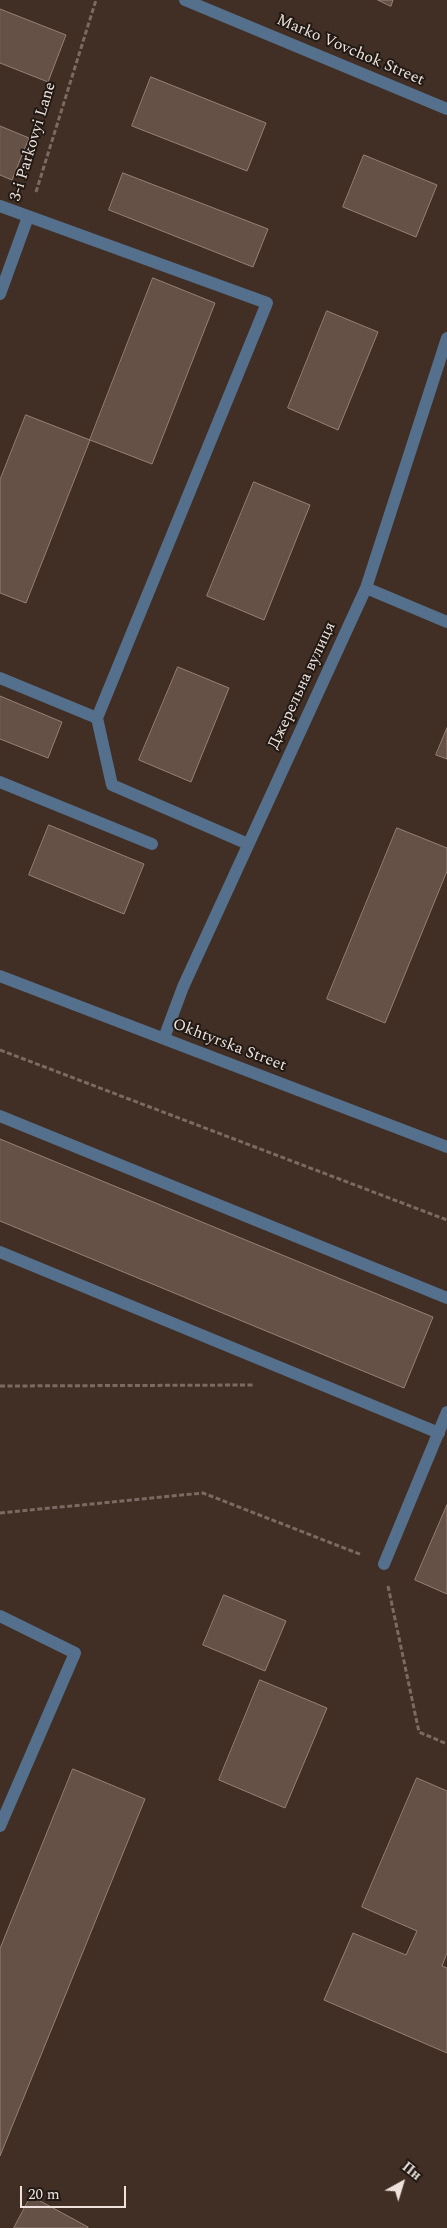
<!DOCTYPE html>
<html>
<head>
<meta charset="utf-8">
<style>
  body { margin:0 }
  #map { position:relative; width:447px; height:2228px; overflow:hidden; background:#412e25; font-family:Spectral,serif }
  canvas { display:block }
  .north { position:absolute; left:377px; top:2158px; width:50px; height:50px; -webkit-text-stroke:4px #211914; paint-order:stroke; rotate:39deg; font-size:14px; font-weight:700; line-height:20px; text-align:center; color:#efe2dc }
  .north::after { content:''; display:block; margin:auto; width:18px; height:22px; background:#efe2dc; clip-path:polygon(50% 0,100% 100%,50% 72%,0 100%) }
  .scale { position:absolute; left:20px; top:2186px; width:106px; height:22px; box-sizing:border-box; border:2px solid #efe2dc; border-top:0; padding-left:6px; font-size:15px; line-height:18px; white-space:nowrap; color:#efe2dc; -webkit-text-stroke:4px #211914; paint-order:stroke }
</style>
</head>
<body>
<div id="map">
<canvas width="447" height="2228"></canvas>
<div class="north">Пн</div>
<div class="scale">20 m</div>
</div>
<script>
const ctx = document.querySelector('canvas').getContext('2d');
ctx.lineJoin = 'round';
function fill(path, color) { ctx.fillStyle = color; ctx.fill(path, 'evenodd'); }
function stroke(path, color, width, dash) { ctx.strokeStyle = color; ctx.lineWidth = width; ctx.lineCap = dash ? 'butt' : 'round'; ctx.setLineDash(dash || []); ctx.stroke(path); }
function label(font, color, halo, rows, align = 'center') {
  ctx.font = font + ' Spectral,serif'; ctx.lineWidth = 4; ctx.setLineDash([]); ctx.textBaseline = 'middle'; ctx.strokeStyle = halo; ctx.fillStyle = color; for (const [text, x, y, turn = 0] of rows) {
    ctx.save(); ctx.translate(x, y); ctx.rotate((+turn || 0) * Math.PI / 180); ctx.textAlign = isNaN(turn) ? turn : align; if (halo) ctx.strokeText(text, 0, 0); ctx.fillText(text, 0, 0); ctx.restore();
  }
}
const building = new Path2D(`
  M378 0H393L391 6Z
  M0 9 66 35 48 82 0 63Z
  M151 77 266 123 247 171 132 126Z
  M0 126 29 138 12 180 0 175Z
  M364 155 437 185 416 237 343 207Z
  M123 173 268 229 253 267 109 210Z
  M153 278 215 303 152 464 90 440Z
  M327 311 378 332 338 430 288 408Z
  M26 415 90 440 26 603 0 593V480Z
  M254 482 310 505 264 620 207 596Z
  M178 667 229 688 191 782 139 760Z
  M0 696 62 722 48 758 0 739Z
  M447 728V759L436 755Z
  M49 825 144 864 124 914 29 875Z
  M397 828 447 848V871L385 1023 327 999Z
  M0 1139 433 1317 404 1388 0 1221Z
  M447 1505V1594L415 1580Z
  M224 1595 286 1621 265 1671 203 1645Z
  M260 1680 327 1708 285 1808 219 1780Z
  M73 1769 145 1799 0 2156V1949Z
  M417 1778 447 1791V1953L442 1966 447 1968V2053L324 2000 353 1933 406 1955 417 1931 362 1907Z
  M31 2196 88 2227V2228H14Z`);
const path = new Path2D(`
  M36 192 96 0
  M0 1050 447 1220
  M0 1386 254 1385
  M0 1513 203 1493 362 1555
  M388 1586 419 1732 447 1744`);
const minor = new Path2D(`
  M185 0 447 109
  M0 206 267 303 97 718 112 785 248 844
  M0 294 28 217
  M366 588 447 622
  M0 678 97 718
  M0 782 152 844
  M0 976 447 1147
  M164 1038 183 987 366 588 447 338
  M0 1116 447 1298
  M0 1252 439 1433
  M384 1564 447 1412
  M0 1616 75 1653 0 1826`);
const streetNames = [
  ["Marko Vovchok Street",350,51,23],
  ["3-i Parkovyi Lane",34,142,-73],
  ["Джерельна вулиця",303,686,-65],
  ["Okhtyrska Street",229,1046,21]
];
fill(building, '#665147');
stroke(building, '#978176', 1);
stroke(path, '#7b6a62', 3, [5, 2.5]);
stroke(minor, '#54708c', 12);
label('16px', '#efe2dc', '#211914', streetNames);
</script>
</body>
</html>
